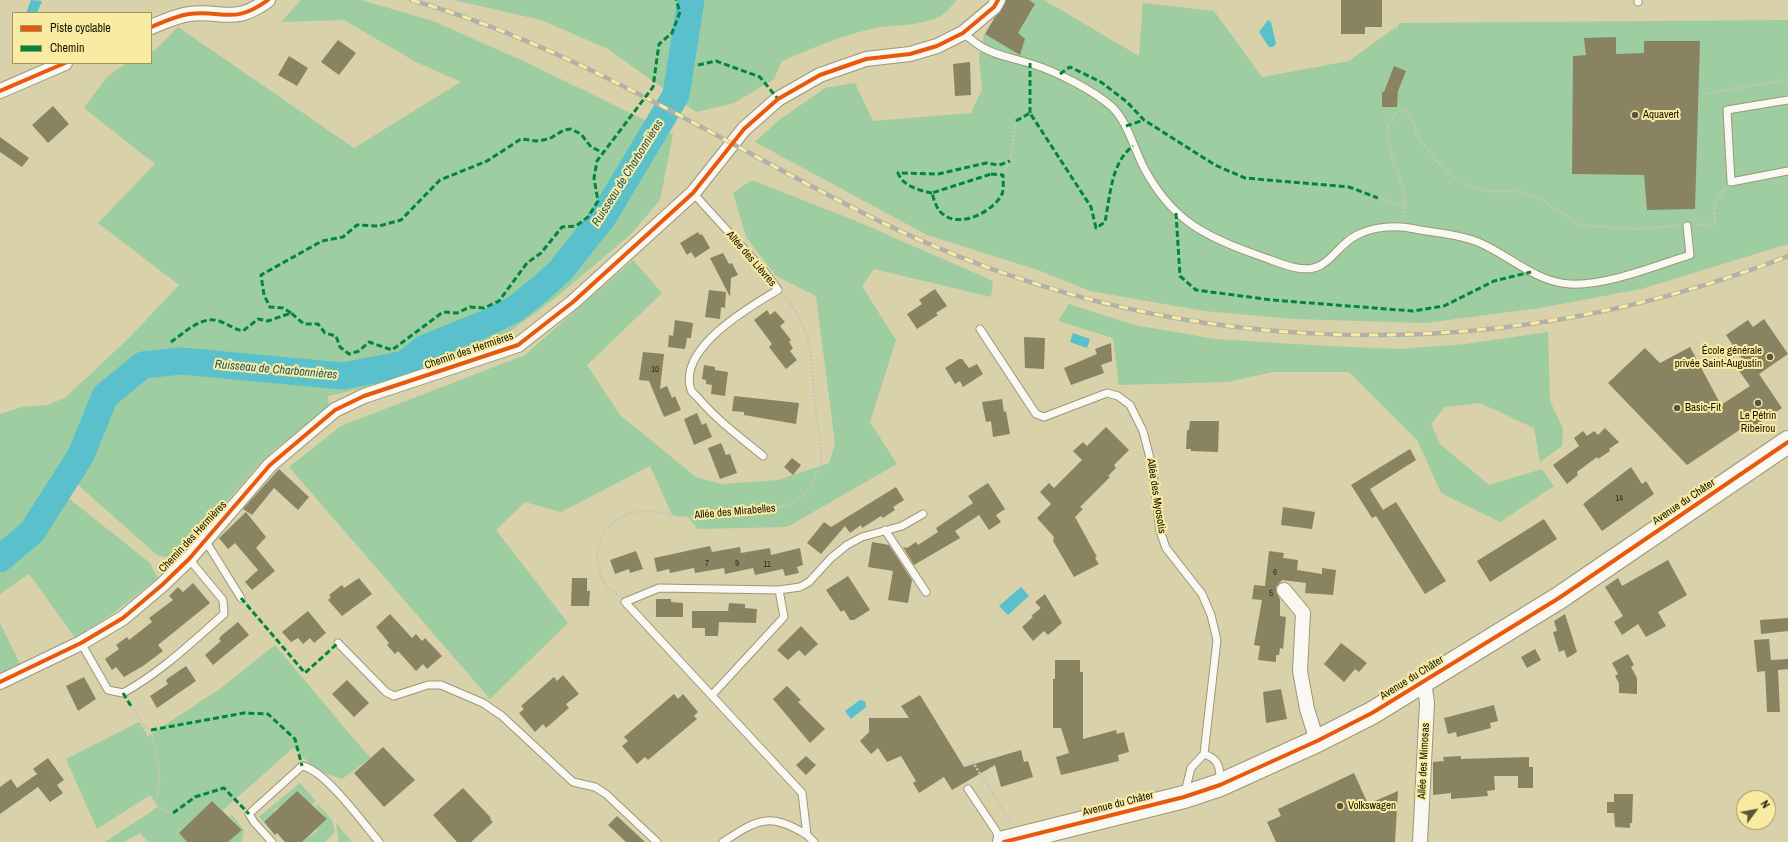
<!DOCTYPE html>
<html>
<head>
<meta charset="utf-8">
<style>
  body { margin:0 }
  #map { position:relative; width:1788px; height:842px; overflow:hidden; background:#d8d1a9; font-family:"Archivo Narrow",sans-serif }
  canvas { display:block }
  .legend { position:absolute; left:12px; top:12px; width:140px; height:52px; box-sizing:border-box; background:#f9eca2; border:1px solid #9f9561; margin:0; padding:5px 7px; list-style:none; font-size:12px; color:#171200 }
  .legend li { display:flex; align-items:center; gap:8px; height:20px }
  .legend b { width:20px; border:1px solid #9f9561 }
  .north { position:absolute; left:1736px; top:790px; width:40px; height:40px; box-sizing:border-box; background:#f9eca2; border:1px solid #9f9561; border-radius:50%; rotate:58deg; font-size:11px; font-weight:700; line-height:16px; text-align:center; color:#171200 }
  .north::after { content:''; display:block; margin:auto; width:14px; height:18px; background:#5b553b; clip-path:polygon(50% 0,100% 100%,50% 72%,0 100%) }
</style>
</head>
<body>
<div id="map">
<canvas width="1788" height="842"></canvas>
<ul class="legend">
<li><b style="height:5px;background:#e8590c"></b>Piste cyclable</li>
<li><b style="height:5px;background:#00873e"></b>Chemin</li>
</ul>
<div class="north">N</div>
</div>
<script>
const ctx = document.querySelector('canvas').getContext('2d');
ctx.lineJoin = 'round';
function fill(path, color) { ctx.fillStyle = color; ctx.fill(path, 'evenodd'); }
function stroke(path, color, width, dash) { ctx.strokeStyle = color; ctx.lineWidth = width; ctx.lineCap = dash ? 'butt' : 'round'; ctx.setLineDash(dash || []); ctx.stroke(path); }
function label(font, color, halo, rows, align = 'center') {
  ctx.font = font + ' "Archivo Narrow",sans-serif'; ctx.lineWidth = 4; ctx.setLineDash([]); ctx.textBaseline = 'middle'; ctx.strokeStyle = halo; ctx.fillStyle = color; for (const [text, x, y, turn = 0] of rows) {
    ctx.save(); ctx.translate(x, y); ctx.rotate((+turn || 0) * Math.PI / 180); ctx.textAlign = isNaN(turn) ? turn : align; if (halo) ctx.strokeText(text, 0, 0); ctx.fillText(text, 0, 0); ctx.restore();
  }
}
const green = new Path2D(`
  M301 0H361L433 21 530 64 673 134 660 200 631 234 553 300 502 337 377 385 328 396 329 407 273 451 255 469 176 559 157 555 78 485 67 497 150 563 158 578 112 614 75 638 29 574 0 594V414L22 407 48 405 66 397 130 337 179 285 98 223 155 164 84 108 107 77 125 64 151 63V52L156 49 178 27 354 148 461 82 416 62 344 20 281 22Z
  M454 0H956C951 8 945 14 936 18 916 27 895 24 875 28 843 35 812 48 782 61L774 79 734 103 696 112 608 49 541 20Z
  M1006 0H1044L1139 56 1143 3 1214 11 1262 77 1349 61 1396 27V30L1399 23 1788 20V244L1641 289 1540 308 1425 323 1295 319 1204 311 1090 291 1038 270 927 235 755 142 778 121 825 88 855 83 873 121 971 113 982 89 979 59 981 47 984 35Z
  M752 180 861 223 993 281 991 297 874 269 862 286 896 340 870 422 897 464 787 527 698 529 688 517 672 515 650 466 561 512 525 502 496 530 568 623 490 699 289 467 341 426 525 355 633 260 662 293 587 365 620 415 696 477 722 484 778 480 829 463 835 444 816 296 776 276 746 237 733 193Z
  M1069 304 1134 325 1215 339 1327 346 1399 349 1466 344 1548 332 1550 401 1563 428 1562 446 1540 462 1534 428 1480 403 1445 407 1431 424 1440 444 1489 485 1542 469 1554 486 1500 522 1441 493 1417 440 1349 372H1273L1228 382 1119 385 1113 338 1058 321Z
  M0 623 20 664 0 675Z
  M275 645 353 738 371 758 342 779 318 771 293 748 222 811 213 801 208 805V807L179 833 187 842H148L140 833 124 842H105L158 807 150 795 97 829 66 759 139 722 148 736 221 688Z
  M300 783 316 801 311 805 297 791 292 795 293 796 280 809 278 807 273 811 275 813 264 822 259 817Z
  M318 804 332 820 335 832 325 842H302L318 830 317 829 327 820 316 806Z
  M232 815 244 830 242 842H228L242 830 230 817Z
  M336 823 352 842H339Z`);
const water = new Path2D(`
  M31 0 42 1 37 13H26Z
  M1268 20 1271 22 1276 44 1273 47H1269L1259 32Z
  M1073 333 1090 339 1087 348 1070 342Z
  M1021 587 1029 596 1008 615 999 606Z
  M860 700 865 701 866 707 851 719 845 711Z`);
const river = new Path2D(`
  M0 559 32 532 81 455 105 396 143 365 181 361 343 376 405 364 423 349 487 323 515 309 540 289 560 271 603 217 676 95 691 0`);
const building = new Path2D(`
  M1006 0H1029L1035 4 1018 33 1025 39 1020 55 985 34 995 17 1001 11Z
  M1341 0H1382V27H1365V34H1341Z
  M1616 37V54L1644 53V41H1700L1695 209 1647 210 1644 175 1572 174 1573 56 1586 55 1584 38Z
  M338 40 356 53 339 75 321 62Z
  M289 56 308 68 297 86 278 75Z
  M970 62 971 95 955 96 953 64Z
  M1394 66 1406 71 1398 91 1397 107H1382V92H1384Z
  M53 106 69 124 48 143 32 125Z
  M0 137 29 158 22 167 0 152Z
  M698 232 700 235 702 234 710 248 695 258 691 252 687 255 680 243Z
  M723 253 729 264 732 263 738 275 731 278 730 297 710 258Z
  M935 289 947 306 936 313 938 315 917 329 907 314 922 304 919 300Z
  M709 290 726 292 725 308 721 307 720 319 705 317Z
  M767 310 770 315 775 311 785 322 780 326 791 340 789 342 793 348 790 351 797 360 786 369 769 347 772 344 754 320Z
  M1764 319 1788 354 1759 374 1782 408 1753 427 1750 423 1687 465 1608 383 1645 348 1660 363 1690 347 1721 405 1750 386 1737 368 1744 362 1726 335 1748 320 1753 327Z
  M675 320 693 323 691 338H687L685 349 668 347 669 335 673 336Z
  M1024 337 1045 338 1044 369 1025 368Z
  M1111 343 1112 361 1101 365 1104 373 1071 385 1064 368 1097 354 1095 349Z
  M643 352 664 354 660 389 667 386 672 398 675 396 681 410 664 417 649 381 639 380Z
  M959 359H962L969 368 977 364 983 374 963 387 960 381 955 384 945 368Z
  M704 365 715 367V370L728 372 725 396 711 394 712 385 706 384V380L702 379Z
  M734 396 799 403 796 424 744 415V412L732 411Z
  M1002 399 1004 412 1006 411 1010 434 993 437 991 421 986 422 982 402Z
  M697 413 702 425 706 423 712 437 694 445 684 419Z
  M1190 421H1219L1218 452 1191 451V449H1186L1187 430H1189Z
  M1106 427 1129 450 1114 465 1116 468 1108 476 1110 477 1080 507 1083 509 1075 517 1097 557 1095 558 1099 564 1074 577 1053 541 1054 537 1037 518 1051 504 1040 492 1049 483 1054 488 1082 460 1073 451 1083 442 1087 446Z
  M1605 428 1619 442 1609 449 1610 451 1598 459 1597 457 1577 472 1578 475 1567 484 1553 465 1579 446 1574 438 1583 431 1587 436 1594 431 1598 435Z
  M721 443 726 455 730 454 737 473 720 479 708 448Z
  M1410 449 1416 460 1370 489 1383 510 1396 502 1446 581 1425 594 1376 516 1372 518 1351 485Z
  M792 458 801 465 793 475 784 467Z
  M1631 467 1642 484 1646 481 1654 494 1602 531 1583 504Z
  M279 469 309 497 298 510 274 488 252 515 243 509Z
  M988 483 1005 509 996 515 1001 522 989 530 979 515 955 531 960 538 914 565 903 547 907 548 916 542 918 545 938 532 936 528 973 503 968 496Z
  M896 487 904 500 893 507 895 510 883 518 881 516 862 528 861 525 850 533 845 526 821 554 807 543 824 522 831 527Z
  M1283 507 1315 512 1312 529 1281 525Z
  M246 512 266 537 256 548 275 571 252 590 245 582 258 570 235 543 228 549 219 538Z
  M1544 519 1557 539 1490 582 1477 561Z
  M872 542 889 545 912 580 908 603 888 600 893 571 868 567Z
  M710 546 712 552 740 547 741 553 770 548 771 555 800 548 803 565 797 567 799 573 785 576 783 569 755 575 753 568 725 574 724 568 695 573 694 568 670 573 669 569 657 572 654 558Z
  M636 551 643 569 630 573 629 569 615 574 610 560Z
  M1269 551 1284 553 1283 558 1298 560 1297 570 1322 574V568L1336 570 1333 595 1305 593 1306 583 1282 580 1276 587V592L1280 599V616L1286 617 1283 649 1280 648 1279 655H1276V662L1258 660 1260 646 1254 645 1262 600 1252 599 1254 585 1265 586Z
  M1668 560 1687 595 1658 612 1666 626 1646 637 1638 624 1622 635 1614 622 1623 616 1605 587 1618 578 1622 586Z
  M848 576 870 610 854 620H850L844 610 841 612 826 590Z
  M359 578 372 594 342 616 328 600 331 597 329 595 342 585 344 588Z
  M572 578H587V591H590L589 606H571Z
  M193 583 210 603 158 645 163 651 143 666 124 677 116 667 112 670 105 659 119 649 116 645 127 637 129 640 152 622 149 618 173 600 169 596 178 587 183 592Z
  M1045 594 1062 623 1048 635 1044 631 1033 641 1022 627 1033 617 1031 616 1041 608 1035 602Z
  M656 599H671V602L683 603V617H656Z
  M729 603 745 604V608L757 609 756 623 719 622 718 636H705V628H692V611H728Z
  M308 611 326 633 314 643 310 638 303 644 298 638 291 642 282 632Z
  M390 614 412 638 416 634 422 641 425 638 442 656 427 669 423 664 416 671 398 651 395 654 387 645 389 643 376 627Z
  M1565 614 1577 652 1567 658 1564 650 1559 652 1553 632 1557 631 1554 621Z
  M1788 618V631L1761 634 1760 620Z
  M238 622 249 635 213 665 205 655 221 641 219 639 221 636Z
  M801 626 818 644 805 656 799 650 788 660 777 650Z
  M1769 639 1771 660 1788 659V669L1778 670 1780 712H1767L1765 671 1757 672 1754 640Z
  M1341 643 1367 663 1359 672 1355 669 1344 682 1324 664Z
  M1535 649 1541 660 1527 668 1521 657Z
  M1628 654 1634 665 1631 667 1637 678V694L1619 693V683L1615 676 1618 674 1612 663Z
  M1055 660H1080V672H1083V739L1116 730 1117 734 1124 732 1129 752 1118 755 1119 761 1061 775 1056 757 1069 753 1061 728H1053V679H1055Z
  M186 666 196 681 157 708 150 696 168 684 166 681 167 679Z
  M563 675 579 694 566 704 569 708 546 728 543 724 535 732 519 713 524 709 521 706 554 677 557 681Z
  M84 677 96 699 78 711 66 686Z
  M347 680 369 703 354 717 332 694Z
  M787 686 801 700 798 702 825 729 810 743 773 699Z
  M1281 689 1287 719 1266 723 1263 692Z
  M674 694 678 699 683 694 698 712 694 716 697 719 648 760 645 757 637 764 622 746 628 741 624 737Z
  M920 695 964 767 1021 750 1024 762 1028 761 1033 777 1001 787 995 765 952 790 944 777 919 793 913 783 916 781 901 756 887 762 878 748 871 754 860 741 869 732V718H909L901 706Z
  M1494 705 1498 721 1490 723 1491 728 1457 737 1456 732 1448 734 1444 718Z
  M383 747 415 780 384 807 354 773Z
  M806 756 816 765 806 775 796 765Z
  M1461 756V759L1529 757V767H1533V788H1518V776H1494L1495 790 1487 791 1488 796 1451 799V793L1433 795V762L1444 761 1443 757Z
  M48 758 64 780 57 785 63 793 50 802 38 787 0 814V787L11 779 17 788 37 774 33 769Z
  M1354 773 1368 804 1398 791 1395 842H1276L1267 822 1281 816 1278 809Z
  M463 788 491 818 490 819 493 822 471 842H457L433 815Z
  M297 791 327 819 302 842H285L277 833 275 835 264 822Z
  M1614 794H1633L1632 823H1630V828L1615 827 1614 813H1607V802H1614Z
  M212 801 242 830 228 842H187L179 833Z
  M617 816 645 842H626L608 825Z`);
const path = new Path2D(`
  M1703 94 1788 80
  M1003 175 1010 161 1016 121
  M1378 198 1406 206
  M1403 217C1410 193 1396 172 1390 150 1388 143 1388 135 1387 128L1396 113 1405 109 1414 122 1416 135 1436 160 1453 176 1471 187 1486 191 1523 192 1539 198 1580 225 1634 229 1678 226
  M1697 225 1715 224 1714 203 1725 189
  M617 595C613 591 607 587 604 582 588 553 602 519 635 512 653 508 671 517 689 517 715 517 782 514 801 497 810 489 819 473 821 461 823 450 816 417 815 404 811 363 814 328 784 297
  M131 706 145 727 151 730C156 755 164 778 155 803L163 810 173 813
  M966 765 972 761 1011 822`);
const lane = new Path2D(`
  M1638 0V2
  M963 33C968 37 974 42 980 46 995 56 1015 58 1032 64 1057 72 1091 89 1111 106 1126 119 1134 148 1143 166 1171 220 1205 237 1260 256 1272 260 1285 266 1297 268 1329 274 1333 247 1357 235 1375 226 1397 225 1415 229 1435 233 1459 234 1478 242 1509 255 1535 282 1570 284 1607 286 1654 266 1690 255L1687 226
  M1788 100 1727 110 1731 182 1788 171
  M693 193 765 272 778 290C749 307 677 349 691 390 692 393 697 396 699 399 718 421 741 438 763 456
  M980 329 1036 414 1044 417 1107 393 1118 396 1130 405 1143 431 1152 466 1160 531 1166 548 1202 594 1211 615 1217 640 1204 754 1191 768 1185 792
  M885 530 926 592
  M205 540 241 598
  M81 643 108 690 123 693C160 673 192 642 224 614L223 600 189 559
  M338 643 386 692 394 696 428 685H441L483 703 502 716 573 782 595 787 606 794 657 842
  M712 695 784 617 779 590
  M1204 754C1219 759 1220 767 1220 781
  M968 789 996 831 1000 842
  M272 842 254 822 249 814 302 766C324 769 363 823 379 842
  M723 842C758 819 769 812 807 835
  M814 842 807 835 802 793 625 602 659 588 779 590 800 587 809 582 831 558 847 545 862 537 902 526 923 514`);
const street = new Path2D(`
  M151 27C163 22 176 16 189 14 224 10 234 25 268 0
  M0 91 65 63
  M1284 590 1303 613 1300 671 1307 709 1317 741
  M0 682 81 643 123 618 162 585 189 559 270 465 335 410 364 396 518 345 573 302 693 193 744 129 778 99 820 75 866 59 910 54 937 46 963 33 994 7 998 0
  M1420 842 1427 703 1424 681`);
const primary = new Path2D(`
  M1004 842 1184 797 1220 785 1317 741 1372 713 1559 598 1788 442`);
const rail = new Path2D(`
  M411 0C577 47 720 142 873 218 1160 361 1490 372 1788 256`);
const quiet = new Path2D(`
  M698 65 716 61 760 77 778 99
  M1060 74 1070 67 1101 82 1127 102 1144 120 1215 165 1245 178 1349 187 1378 198
  M1030 113V63
  M1016 121 1030 113 1091 207 1096 228 1105 222C1110 197 1111 162 1133 146
  M1126 126 1144 120
  M991 174 1003 175C1003 180 1004 189 1002 194 994 211 961 228 944 215 937 211 934 200 932 193Z
  M932 193C918 190 903 186 898 173L938 174 986 163 999 165 1010 161
  M1176 213 1180 276 1196 290 1272 300 1413 311 1444 306 1494 281 1531 272
  M291 313 283 308 270 307 264 295 261 275 322 241 343 237 357 225 379 226 401 220 440 180 487 161 521 139 536 141 549 139 564 130 571 129 581 134 591 147 604 153
  M171 342C184 333 202 315 219 321 228 324 234 329 243 331L258 319 268 321 291 313 304 324H318L325 333 336 336 340 347 349 354 359 351 369 342 392 350 443 312 457 313 470 307 484 308 499 301 527 263 541 253 562 227 576 226 588 217 598 201 594 178 597 161 653 87 659 44 672 33 680 12 676 0
  M241 598 305 673 338 643
  M123 693 131 706
  M151 730 244 713 268 714 295 739 302 766
  M173 813 195 797 224 788 249 814`);
const cycleway = new Path2D(`
  M151 27C163 22 176 16 189 14 224 10 234 25 268 0
  M0 91 65 63
  M0 682 81 643 123 618 162 585 189 559 270 465 335 410 364 396 518 345 573 302 693 193 744 129 778 99 820 75 866 59 910 54 937 46 963 33 994 7 998 0
  M1004 842 1184 797 1220 785 1317 741 1372 713 1559 598 1788 442`);
const markers = [
  [1635,115,4,"#5b553b"],
  [1770,357,4,"#5b553b"],
  [1758,403,4,"#5b553b"],
  [1677,408,4,"#5b553b"],
  [1340,806,4,"#5b553b"]
];
const numberNames = [
  ["10",655,370],
  ["14",1619,499],
  ["7",707,564],
  ["9",737,564],
  ["11",767,565],
  ["6",1275,573],
  ["5",1271,594]
];
const poiNames = [
  ["Aquavert",1643,115],
  ["École générale",1762,351,"right"],
  ["privée Saint-Augustin",1762,364,"right"],
  ["Basic-Fit",1685,408],
  ["Le Pétrin",1758,416,"center"],
  ["Ribeïrou",1758,429,"center"],
  ["Volkswagen",1348,806]
];
const streetNames = [
  ["Allée des Lièvres",751,259,49],
  ["Chemin des Hermières",469,351,-19],
  ["Allée des Myosotis",1156,496,81],
  ["Avenue du Châter",1684,502,-34],
  ["Allée des Mirabelles",735,512,-5],
  ["Chemin des Hermières",193,537,-47],
  ["Avenue du Châter",1412,678,-32],
  ["Allée des Mimosas",1424,761,-87],
  ["Avenue du Châter",1118,804,-14]
];
const waterNames = [
  ["Ruisseau de Charbonnières",628,173,-58],
  ["Ruisseau de Charbonnières",276,370,5]
];
fill(green, '#9ecda1');
fill(water, '#59c0cc');
stroke(river, '#59c0cc', 27);
fill(building, '#898362');
stroke(lane, '#9c9777', 9);
stroke(street, '#9c9777', 16);
stroke(primary, '#9c9777', 24);
stroke(path, '#c7c5ba', 2.5, [2, 2]);
stroke(lane, '#f9f8f2', 7);
stroke(street, '#f9f8f2', 14);
stroke(primary, '#f9f8f2', 22);
stroke(rail, '#b3b1a7', 4.5);
stroke(rail, '#f9eca2', 3, [9]);
stroke(quiet, '#00873e', 3, [6, 3]);
stroke(cycleway, '#e8590c', 4);
for (const [x, y, r, color] of markers) { const dot = new Path2D(); dot.arc(x, y, r, 0, 2 * Math.PI); ctx.fillStyle = color; ctx.fill(dot); stroke(dot, '#f9eca2', 1.5); }
label('9px', '#342e18', null, numberNames);
label('11px', '#171200', '#f9eca2', poiNames, 'left');
label('11px', '#171200', '#f9eca2', streetNames);
label('italic 12px', '#205766', '#f9eca2', waterNames);
</script>
</body>
</html>
